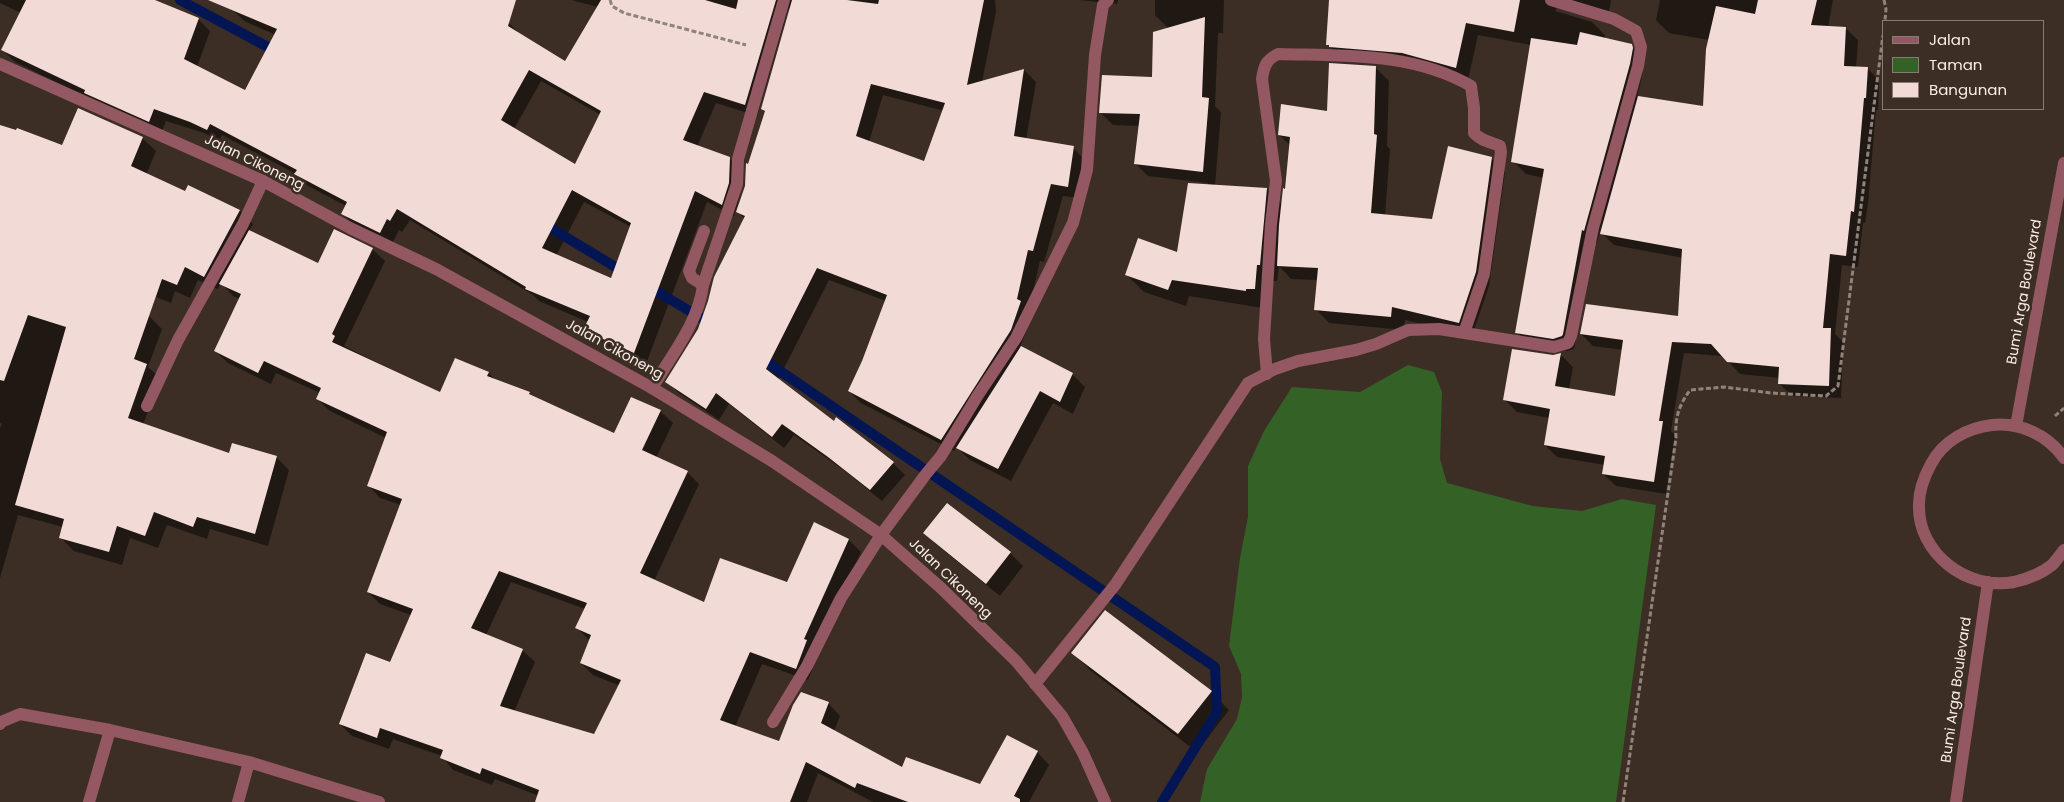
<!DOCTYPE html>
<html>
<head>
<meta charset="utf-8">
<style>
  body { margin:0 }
  #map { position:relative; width:2064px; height:802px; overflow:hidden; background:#3d2e25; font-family:Poppins,sans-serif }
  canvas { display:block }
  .legend { position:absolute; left:1882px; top:20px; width:162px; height:90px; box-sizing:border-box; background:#3d2e25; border:1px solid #887b73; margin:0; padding:6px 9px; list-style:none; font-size:15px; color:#f8eee8 }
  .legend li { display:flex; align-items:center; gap:10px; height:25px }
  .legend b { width:25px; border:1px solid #887b73 }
</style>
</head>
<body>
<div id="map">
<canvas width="2064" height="802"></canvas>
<ul class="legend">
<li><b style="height:6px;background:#935862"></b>Jalan</li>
<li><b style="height:14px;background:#346126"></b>Taman</li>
<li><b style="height:14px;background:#f2dad7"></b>Bangunan</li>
</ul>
</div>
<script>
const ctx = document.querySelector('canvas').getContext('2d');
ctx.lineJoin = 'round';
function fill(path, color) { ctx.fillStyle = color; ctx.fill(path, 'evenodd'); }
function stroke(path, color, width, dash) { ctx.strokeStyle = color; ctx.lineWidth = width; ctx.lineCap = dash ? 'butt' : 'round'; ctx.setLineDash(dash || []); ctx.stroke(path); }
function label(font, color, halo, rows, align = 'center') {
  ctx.font = font + ' Poppins,sans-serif'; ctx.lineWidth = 5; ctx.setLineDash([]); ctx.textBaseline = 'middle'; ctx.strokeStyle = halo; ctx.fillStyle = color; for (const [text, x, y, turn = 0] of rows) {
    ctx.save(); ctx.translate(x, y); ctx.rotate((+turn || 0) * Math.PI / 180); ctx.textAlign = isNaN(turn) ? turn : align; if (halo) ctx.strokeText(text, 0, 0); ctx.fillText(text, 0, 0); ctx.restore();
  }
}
const green = new Path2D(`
  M1408 365 1434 372 1442 392 1440 459 1447 483 1533 506 1582 511 1622 499 1656 505 1616 802H1200L1207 769 1237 719 1242 697 1241 674 1229 646 1240 558 1248 517V466L1264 431 1292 387 1360 392Z`);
const shadow = new Path2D(`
  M0 0H152L198 19 210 31 197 67 245 92 276 35 244 21 232 9 236 0H460L509 23 521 35 566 63 598 7 571 0H995L996 12 982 82 1024 70 1036 82 1026 140 1073 148 1085 160 1079 198 1063 196 1044 262 1040 261 1029 309 1033 314 1020 347 1072 374 1085 387 1073 414 1053 403 1011 481 970 460 956 447 954 451 861 403 849 391 863 362 886 301 829 280 778 380 834 423 893 463 905 475 882 501 841 468 794 435 784 448 729 404 719 420 679 393 667 382 699 329 745 219 738 212 746 187 749 165 766 113 762 109 792 5 788 10 757 116 716 103 697 147 729 158 742 171 740 195 734 216 707 202 646 364 597 341 585 329 588 322 539 301 533 295 410 220 402 232 399 230 392 244 355 226 343 214 346 206 308 186 296 174 222 135 219 141 204 133 166 121 161 133 15 62 3 50 21 13 0 3ZM541 81 601 115 576 166 514 129ZM883 95 944 111 925 162 869 142ZM584 202 631 227 612 280 556 256Z
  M1078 0H1118L1117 4Z
  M1155 0H1224L1223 33H1218L1215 106 1221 112 1215 186 1267 189 1283 205 1287 190 1291 146 1279 135 1328 113 1375 67 1389 81 1387 146 1390 149 1385 216 1433 220 1491 158 1505 172 1489 286 1472 336 1405 320 1404 330 1329 323 1316 309 1319 280 1291 279 1279 266 1277 281H1273L1263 308 1189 296 1186 306 1144 292 1127 275 1178 254 1208 185V183L1148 176 1135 163 1140 126 1113 125 1100 112 1153 78 1169 29 1155 15Z
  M1330 0H1611L1608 17 1558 6 1555 11 1592 22 1605 35V39L1631 46 1644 58 1642 77 1637 97 1705 108 1709 40 1669 33 1656 20 1660 0H1833L1828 27 1845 28 1858 40 1856 68H1867L1879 80 1878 110H1876L1868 204 1865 223H1863L1858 267 1842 265 1835 334 1843 342 1841 398 1792 396 1780 384V378L1740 374 1723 356 1684 353 1671 431 1675 435 1666 494 1616 486 1603 474 1605 465 1557 457 1545 445 1549 418 1517 412 1505 400 1553 356 1561 355 1573 367 1569 390 1616 397 1623 350 1593 346 1581 334 1679 318 1683 258 1614 245 1600 231 1597 243 1595 242 1574 349 1567 351 1529 345 1517 332 1544 178 1526 174 1513 161 1531 45 1478 35 1468 80 1416 66 1340 57 1327 44Z
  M0 126 63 147 142 138 156 151 146 175 186 193 189 187 240 211 253 224 249 231 319 265 372 249 385 261 344 346 441 394 456 359 489 373 496 381 529 393 534 397 615 435 632 399 660 411 673 423 656 458 687 472 699 484 654 581 705 604 787 584 849 540 861 552 816 651 819 654 808 680 762 664 735 727 780 742 828 703 840 716 834 731 903 769 981 786 1037 752 1049 765 1029 802H873L818 773 807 802H542L539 796 495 779 492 785 453 770 442 756 393 739 389 749 352 736 340 724 390 664 411 615 380 604 368 592 401 505 380 498 368 485 386 438 330 411 317 399 320 393 276 373 271 384 228 363 215 351 240 299 233 296 221 283 218 289 198 280 190 298 175 291 171 303 0 233ZM511 582 585 609 577 628 590 641 581 663 593 675 620 686 595 736 514 712 535 662 522 650 486 635Z
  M0 281 149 316 162 329 148 367 160 378 143 425 230 455 276 457 289 470 268 546 210 529 207 539 167 525 158 548 130 538 122 565 74 551 61 538 63 527 18 515 0 578V428L2 424 0 423Z
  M947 504 1010 553 1023 566 1000 596 938 546 925 533Z
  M1073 653 1211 692 1229 710 1197 752 1091 671Z`);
const stream = new Path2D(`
  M180 0 279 53
  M541 222 627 274
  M646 285 713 325
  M758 356 1215 667 1217 712 1162 802`);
const building = new Path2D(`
  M26 0H155L199 18 184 59 245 90 277 29 208 0H516L508 26 565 61 601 0H705L736 9 738 0H776L745 105 704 92 683 140 730 157 729 183 722 205 695 191 634 353 583 330 590 316 525 289 526 287 397 209 390 221 387 219 380 233 341 214 347 202 294 174 297 170 210 124 207 130 190 122 154 109 149 122 84 93 85 90 1 50ZM529 70 601 111 575 164 501 120ZM572 190 631 223 611 278 542 248Z
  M792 0H847L878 4 879 0H984L967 85 1024 69 1014 136 1074 146 1068 187 1051 184 1033 251 1028 250 1017 299 1021 301 1011 330 941 440 848 391 862 361 887 295 817 268 766 369 834 421 836 417 894 462 870 490 828 457 782 424 772 437 716 393 706 409 665 382 698 329 708 301 714 277 745 216 736 212 745 186 746 163 748 164 765 111 761 109ZM871 84 945 103 924 161 856 136Z
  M1329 0H1520L1514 32 1466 23 1456 68 1402 53 1329 47V45H1326Z
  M1758 0H1817L1811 25 1846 27 1844 66 1868 67 1866 98H1864L1856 191 1854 212 1851 211 1846 256 1830 254 1823 328H1831L1829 386 1778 384 1779 367 1727 362 1711 344 1672 342 1659 421H1663L1654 482 1602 474 1605 456 1544 445 1550 409 1503 400 1512 349 1553 355 1561 353 1555 386 1615 396 1623 340 1580 334 1586 304 1678 316 1682 249 1600 234 1601 230 1638 96 1703 106 1706 49 1716 6 1755 14Z
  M1205 17 1202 97 1209 98 1203 172 1134 164 1140 114 1099 113 1102 75 1152 77 1153 32Z
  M1580 32 1632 44 1633 48 1630 64 1584 231 1582 230 1563 334 1562 336 1553 339 1515 333 1544 169 1511 162 1531 38 1577 45Z
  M1329 63 1376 66 1374 134 1377 135 1371 213 1432 219 1448 146 1492 157 1476 272 1459 323 1392 307 1391 317 1314 310 1318 268 1277 266 1279 225 1283 188 1285 189 1290 137 1278 135 1281 104 1327 111Z
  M78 108 143 137 131 166 185 191 188 185 240 210 204 277 185 267 177 285 162 279 134 359 147 364 128 418 229 453 232 443 277 456 255 534 197 517 193 527 154 512 145 536 117 526 109 552 59 538 64 519 15 505 66 327 28 315 4 381 0 380V125L16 130 17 128 62 145Z
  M1188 183 1267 188 1260 265H1257L1255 289H1246V291L1172 280 1168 290 1125 275 1138 238 1177 252Z
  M334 229 373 248 332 334 335 336 332 342 440 392 455 358 489 372 487 376 530 392 529 394 614 433 631 397 661 410 642 450 688 471 640 573 704 602 720 558 787 582 814 522 849 539 804 639 807 640 796 669 750 652 720 720 779 741 793 705 801 692 829 702 821 723 902 767 906 757 980 784 1007 735 1038 751 1014 796 1020 799V802H908L857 783 855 788 806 762 790 802H535L539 790 482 768 480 774 440 758 443 750 380 728 377 738 339 724 366 653 390 662 413 609 367 592 402 499 367 486 387 432 316 399 321 388 264 361 258 373 214 351 241 294 219 284 249 230 318 263ZM499 571 587 603 575 628 591 635 580 663 621 680 594 734 500 706 523 649 471 628Z
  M1021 346 1073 373 1060 402 1040 391 998 469 956 448Z
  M947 503 1011 552 986 584 923 533Z
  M1105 610 1212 691 1178 734 1071 653Z`);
const path = new Path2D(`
  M610 0 612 6 624 13 746 45
  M1884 0 1886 9 1885 21
  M2055 416 2064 408
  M1623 802 1676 438C1675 418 1678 407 1690 390L1724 387 1771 393 1826 396 1838 386 1883 35`);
const service = new Path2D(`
  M703 285 692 278 689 271 704 231`);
const minor = new Path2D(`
  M1267 374 1264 339 1271 224 1276 181 1262 79C1264 66 1266 60 1278 54 1343 56 1412 52 1471 86L1474 108V133C1481 141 1491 142 1500 146L1501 152 1484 274 1464 333
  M652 388C671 356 699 322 703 285L737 184 738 159 784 0
  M147 406 178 340 243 224 263 181
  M1035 684 1115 585 1248 383 1275 369 1298 361 1356 350 1376 344 1408 330 1439 329 1554 347 1568 343 1571 336 1593 228 1638 66 1641 47 1636 31 1614 19 1551 0
  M773 722 807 666 841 598 881 535 926 474 941 456 978 395 1016 338 1073 223 1087 170 1095 55 1103 5 1108 0
  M0 724 1 722 20 714 110 730 249 762 379 802
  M89 802 110 730
  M238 802 249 762`);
const tertiary = new Path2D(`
  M0 64 263 181 350 228 436 269 652 388 772 461 881 535 941 588 1016 661 1062 716 1083 753 1105 802
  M2016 426 2064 163
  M2064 458C2048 435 2020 422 1992 425 1967 428 1943 441 1931 464 1924 477 1919 489 1919 504 1917 553 1967 591 2014 582 2027 579 2041 574 2052 565 2056 561 2060 555 2064 550
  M1956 802 1988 582`);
const streetNames = [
  ["Jalan Cikoneng",254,163,26],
  ["Bumi Arga Boulevard",2025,292,-80],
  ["Jalan Cikoneng",614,350,29],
  ["Jalan Cikoneng",950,579,44],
  ["Bumi Arga Boulevard",1957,690,-82]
];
fill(green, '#346126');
fill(shadow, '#0007');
stroke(stream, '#031653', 10);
fill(building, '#f2dad7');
stroke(path, '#8f837b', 3, [5, 2.5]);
stroke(service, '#935862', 12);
stroke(minor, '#935862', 12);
stroke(tertiary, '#935862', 12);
label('14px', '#f8eee8', '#3d2e25', streetNames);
</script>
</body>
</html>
